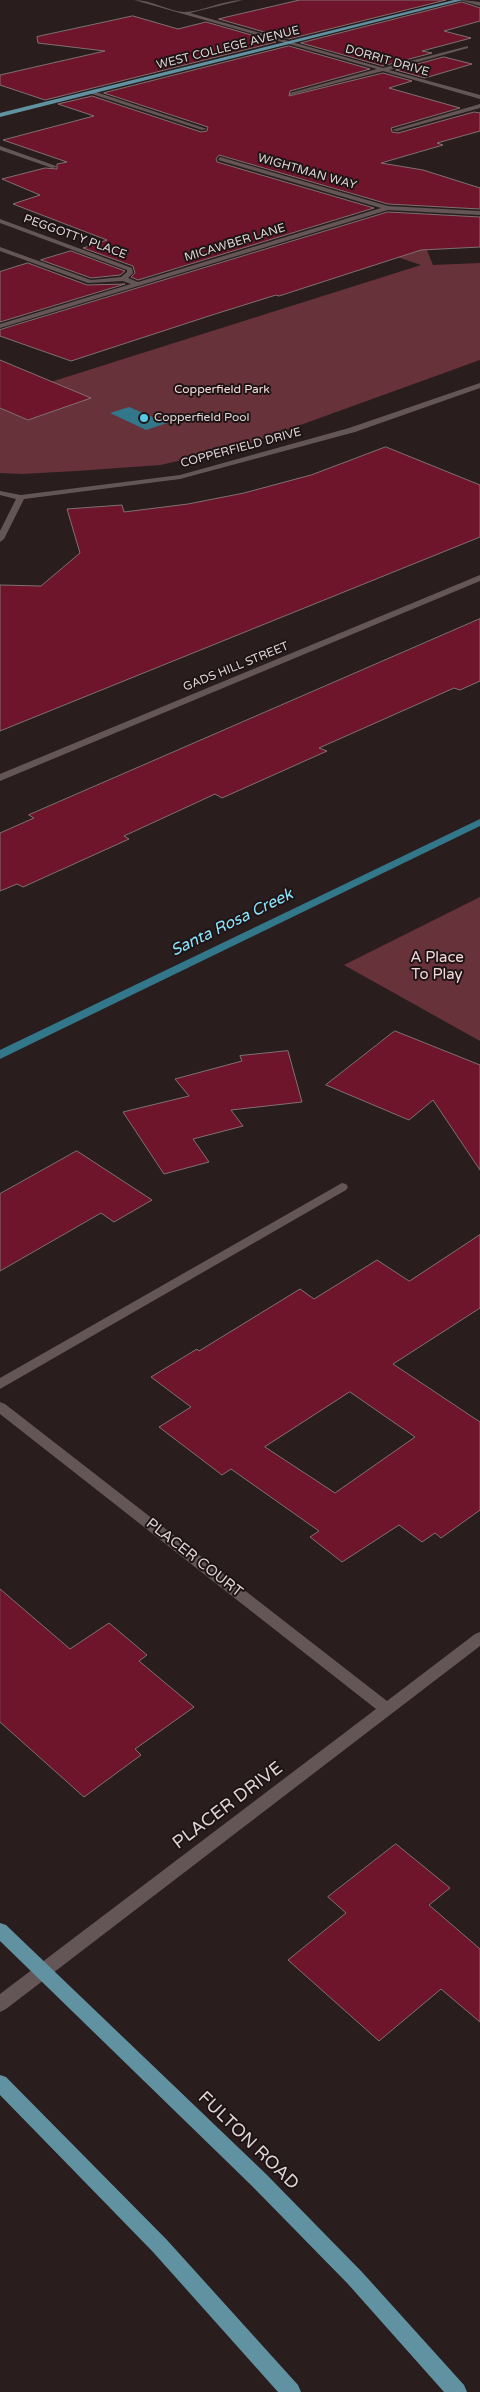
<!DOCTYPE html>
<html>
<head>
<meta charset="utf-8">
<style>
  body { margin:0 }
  canvas { display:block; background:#291d1e }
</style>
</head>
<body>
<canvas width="480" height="2392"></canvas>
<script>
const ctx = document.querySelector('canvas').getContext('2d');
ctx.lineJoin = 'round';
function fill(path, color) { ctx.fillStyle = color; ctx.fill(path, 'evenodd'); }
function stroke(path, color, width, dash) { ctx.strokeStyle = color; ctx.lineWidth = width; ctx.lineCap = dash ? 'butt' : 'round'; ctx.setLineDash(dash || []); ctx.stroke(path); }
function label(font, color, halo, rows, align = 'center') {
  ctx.font = font + ' "Varela Round",sans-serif'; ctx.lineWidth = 4; ctx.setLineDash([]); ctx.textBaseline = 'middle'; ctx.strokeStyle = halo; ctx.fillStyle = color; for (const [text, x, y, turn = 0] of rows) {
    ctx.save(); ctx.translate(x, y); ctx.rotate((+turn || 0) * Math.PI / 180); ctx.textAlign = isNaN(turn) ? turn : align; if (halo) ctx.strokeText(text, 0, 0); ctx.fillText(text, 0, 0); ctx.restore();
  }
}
const green = new Path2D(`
  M415 221 433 265 480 263V360L234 449 160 465 76 471 22 474 0 473V398L421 265 332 235Z
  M480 897V1041L344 965Z`);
const water = new Path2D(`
  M129 407 167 423 146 430 110 413Z`);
const stream = new Path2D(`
  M480 819V826L0 1059V1050Z`);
const building = new Path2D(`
  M300 0H446L289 39 219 19Z
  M462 2 480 8V21L444 31 471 38 422 51 432 53 383 66 301 43Z
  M133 16 178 29 206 22 276 42 45 100 0 85V75L105 51 38 43 37 37Z
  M289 46 370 69 290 91 289 96 383 73 412 81 389 88 460 108 391 128 392 132 398 133 474 112 480 113V131L437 143 443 145 381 163 423 170 480 188V209L388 204 219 155 216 159 217 162 374 208 138 280 131 277 135 273 133 266 83 248 107 240 13 204 40 195 2 179 45 168 57 169V164L67 162 3 140 94 116 58 104 92 96 201 132 207 131 208 127 104 93Z
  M444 57 472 64 425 78 396 70Z
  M388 212 480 217V247L421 250 279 296 276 295 212 315 71 361 0 336V330Z
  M71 251 125 271 120 275 91 278 41 260Z
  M28 263 87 285 125 284 0 322V272Z
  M0 360 91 398 28 420 0 408Z
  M386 447 480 485V537L0 731V585L41 586 80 553 67 509 122 505 124 512 188 504 244 493 311 475Z
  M480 619V681L460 690 454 688 319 748 327 751 222 798 215 794 124 836 129 839 23 887 17 884 0 891V833L34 818 29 815Z
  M395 1031 480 1065V1170L433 1100 409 1120 326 1085Z
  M288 1051 302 1102 231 1110 243 1126 193 1139 209 1162 164 1174 123 1112 189 1096 175 1079 242 1061 240 1056Z
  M77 1151 152 1200 114 1222 101 1213 0 1271V1194Z
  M480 1235V1308L393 1364 480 1422V1510L441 1538 435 1533 422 1542 399 1525 342 1562 310 1537 319 1531 231 1469 222 1475 159 1427 191 1407 151 1377 197 1349 199 1351 300 1289 314 1299 377 1260 409 1281ZM350 1392 415 1437 335 1493 265 1447Z
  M0 1589 70 1649 109 1623 147 1655 139 1661 194 1707 135 1749 141 1755 84 1797 0 1722Z
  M396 1844 450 1888 429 1905 480 1949V2022L441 1989 379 2041 288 1960 346 1913 328 1897Z`);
const minor = new Path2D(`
  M134 0C152 0 168 11 184 12 201 12 223 0 243 0L190 13 383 68 468 46V48L389 70 480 95V99L383 71 290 95V93L377 69Z
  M462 0 480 2V6L463 1Z
  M89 91H93L207 129 202 130 89 93Z
  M480 104V108L397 131 392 130Z
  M0 146 56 166 57 167 52 168 0 150Z
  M220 157 388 206 480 211V215L388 210 0 328V324L131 284 123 281 88 283 0 251V247L91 280 121 277 127 272V270L0 223V219L132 268 133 273 128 278 138 282 381 208 218 160Z
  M480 383V388L355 432 180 479 24 499 4 539 0 542V531L16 499 0 495V491L21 495 180 475 349 428Z
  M480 575V581L0 781V774Z
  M342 1183 346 1184 348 1187 346 1190 0 1389V1378Z
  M0 1402 5 1404 387 1701 475 1634 480 1632V1646L6 2009 0 2012V1994L376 1709 0 1414Z`);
const major = new Path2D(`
  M454 0H463L0 117V113Z
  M0 1923 6 1925 266 2174 362 2272 464 2385 467 2392H444L348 2284 252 2186 0 1941Z
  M0 2075 6 2077 167 2240 298 2385 301 2392H278L153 2252 0 2095Z`);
const markers = [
  [144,418,5,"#59c8e5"]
];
const farStreetnames = [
  ["WEST COLLEGE AVENUE",228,48,-14],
  ["DORRIT DRIVE",387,61,16],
  ["WIGHTMAN WAY",307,172,16],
  ["PEGGOTTY PLACE",75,237,20],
  ["MICAWBER LANE",235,243,-17],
  ["COPPERFIELD DRIVE",241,448,-15],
  ["GADS HILL STREET",236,667,-22]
];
const farParknames = [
  ["Copperfield Park",222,390]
];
const farPoinames = [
  ["Copperfield Pool",154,418]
];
const parkNames = [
  ["A Place",437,958],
  ["To Play",437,975]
];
const streetNames = [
  ["PLACER COURT",194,1558,38]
];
const waterNames = [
  ["Santa Rosa Creek",232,923,-26]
];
const nearStreetnames = [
  ["PLACER DRIVE",228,1806,-37],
  ["FULTON ROAD",248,2141,44]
];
fill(green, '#673239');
fill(water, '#32788a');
fill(stream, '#32788a');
fill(building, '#6e142b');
stroke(building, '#7f7071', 1);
fill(minor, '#645556');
fill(major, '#6092a1');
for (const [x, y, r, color] of markers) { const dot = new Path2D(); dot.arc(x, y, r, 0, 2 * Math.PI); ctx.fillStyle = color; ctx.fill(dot); stroke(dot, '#1f1415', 2); }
label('12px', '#ddd4d5', '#1f1415', farStreetnames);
label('12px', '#f3d8da', '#1f1415', farParknames);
label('12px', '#ddd4d5', '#1f1415', farPoinames, 'left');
label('15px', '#f3d8da', '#1f1415', parkNames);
label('15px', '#ddd4d5', '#1f1415', streetNames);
label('italic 16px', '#8be4fd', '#1f1415', waterNames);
label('18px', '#ddd4d5', '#1f1415', nearStreetnames);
</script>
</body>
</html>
